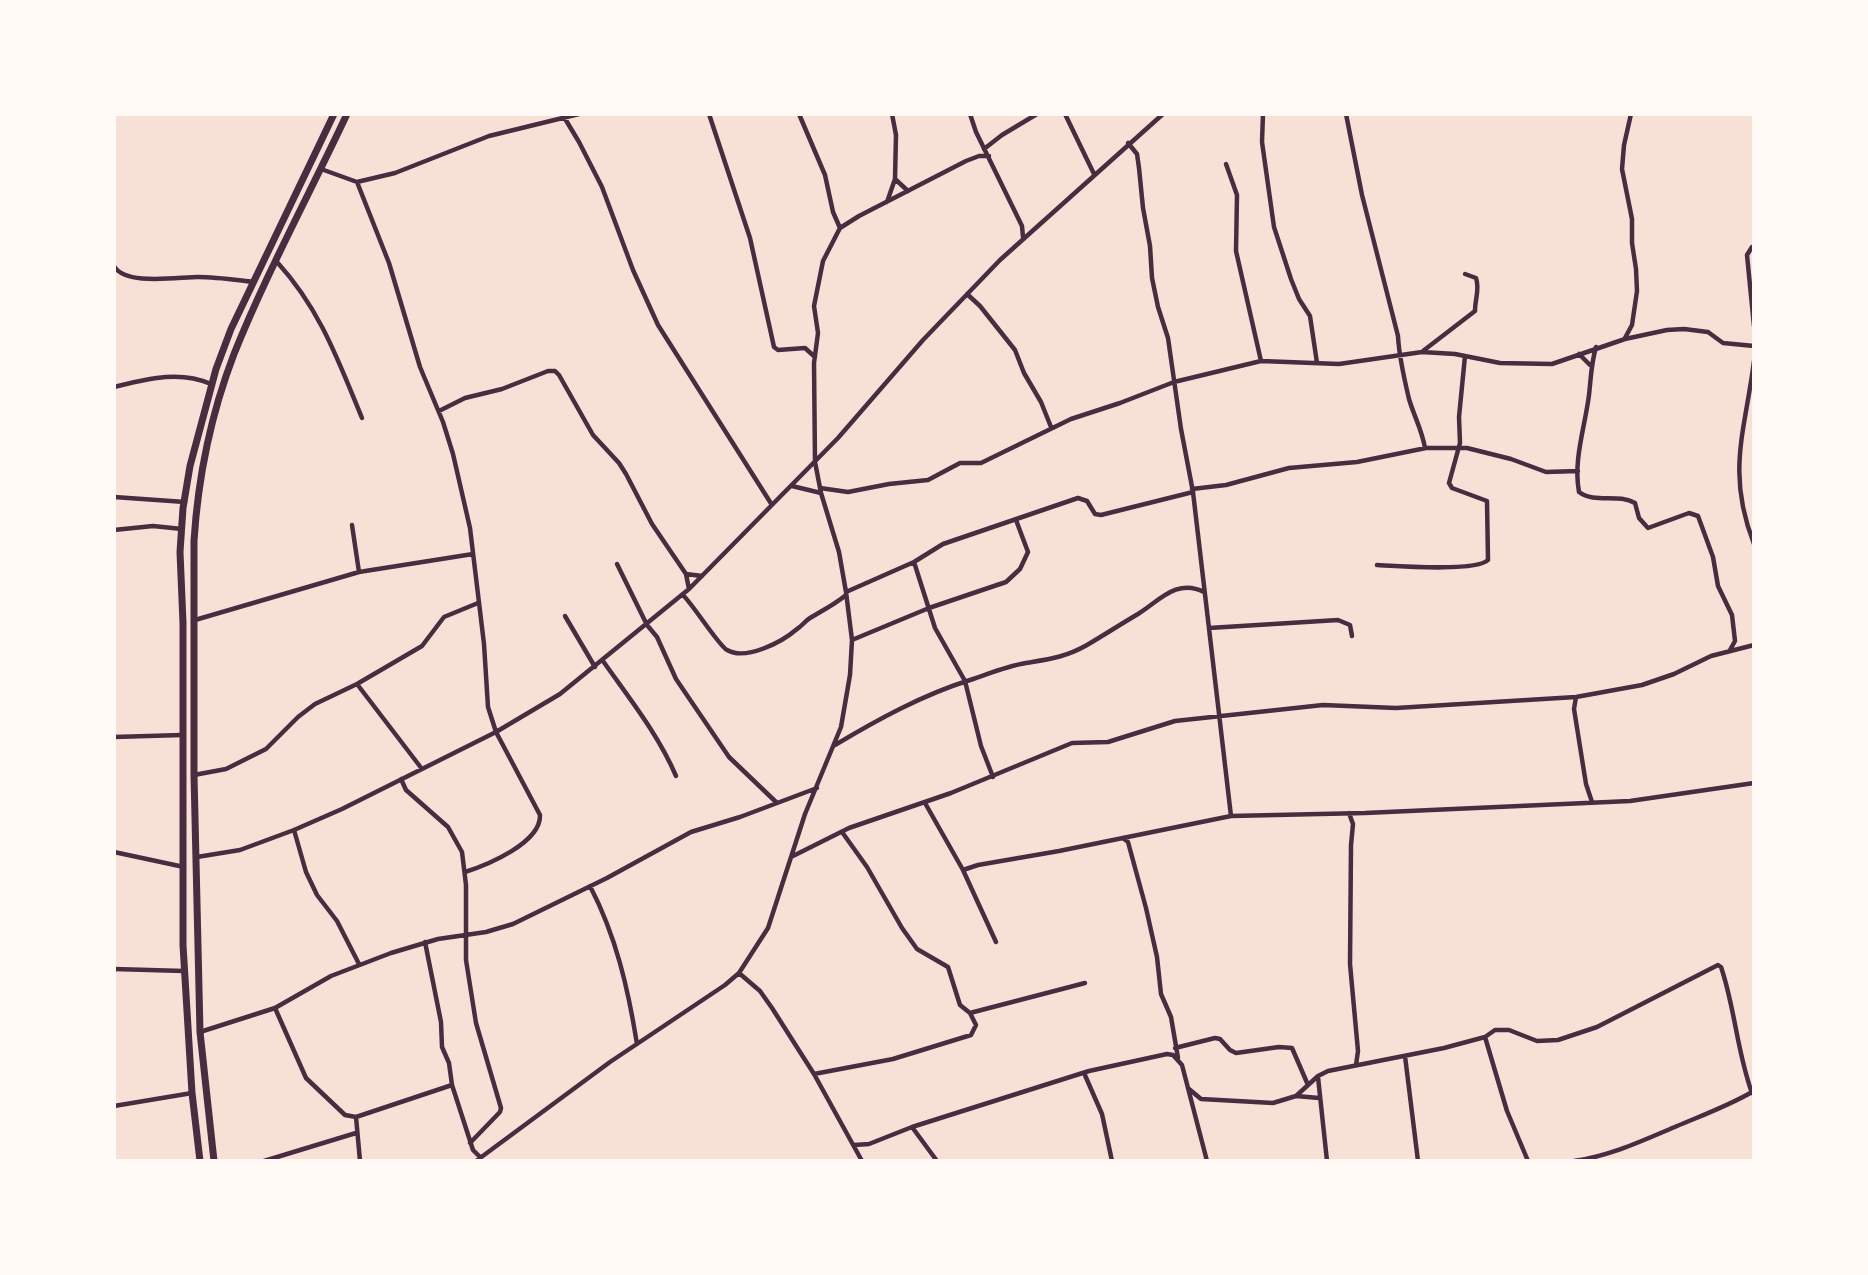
<!DOCTYPE html>
<html>
<head>
<meta charset="utf-8">
<style>
  body { margin:0 }
  #map { position:relative; width:1868px; height:1275px; overflow:hidden; background:#f7e1d7; font-family:"Public Sans",sans-serif }
  canvas { display:block }
  .frame { position:absolute; inset:0; border:116px solid #fffaf5; pointer-events:none }
</style>
</head>
<body>
<div id="map">
<canvas width="1868" height="1275"></canvas>
<div class="frame"></div>
</div>
<script>
const ctx = document.querySelector('canvas').getContext('2d');
ctx.lineJoin = 'round';
function stroke(path, color, width, dash) { ctx.strokeStyle = color; ctx.lineWidth = width; ctx.lineCap = dash ? 'butt' : 'round'; ctx.setLineDash(dash || []); ctx.stroke(path); }
const minor = new Path2D(`
  M709 114 750 238 774 347 778 350 805 348 815 357
  M799 114 825 175 833 212 840 228
  M970 114 976 132 1022 226 1023 237
  M1065 114 1094 174
  M1263 114 1262 142 1274 227 1291 279 1299 299 1310 316 1317 363
  M1346 114 1362 195 1398 336C1399 357 1404 378 1409 399 1414 416 1422 430 1425 448
  M564 117 579 142 602 187 633 270 658 325 772 505
  M1128 143 1137 154 1139 168 1143 208 1150 246 1152 278 1158 307 1168 338 1181 429 1193 492 1231 816
  M984 149 1002 135 1037 114
  M1226 164 1237 195 1236 251 1261 361
  M321 169 357 182 395 173 489 136 579 114
  M895 179 908 191
  M357 182 389 263 420 367 443 422 453 454 470 528 484 644 488 707 496 732 540 815C541 843 487 865 465 872
  M887 202 895 179 896 135 892 114
  M1752 247 1747 255 1754 326
  M277 262C320 309 338 360 362 418
  M114 266C125 286 178 277 198 277 217 277 236 280 254 282
  M967 294 980 306 1015 350 1024 373 1041 402 1051 427
  M1625 338 1632 325 1637 291 1636 269 1632 243V219L1622 169 1624 145 1631 114
  M1596 347C1591 364 1591 378 1589 395 1585 427 1573 460 1579 492 1595 504 1618 493 1635 503L1639 518 1648 528 1689 513 1698 516 1713 557 1718 586 1732 615 1735 641 1730 650
  M1423 351 1475 311C1475 299 1480 289 1476 278L1465 274
  M1579 354 1590 365
  M1754 361C1745 432 1726 472 1754 544
  M114 387C147 379 179 370 211 384
  M439 411 465 398 502 389 548 371H555L559 375 593 435 619 463 626 474 652 524 686 574 689 589
  M792 486 821 493
  M820 488 848 492 889 484 928 480 960 463H981L1071 419 1120 403 1174 382 1261 361 1339 364 1422 352 1455 354 1500 363 1552 364 1625 339 1667 330 1684 329 1708 332 1723 343 1754 346
  M1192 489 1226 485 1289 468 1357 462 1426 448H1467L1511 459 1546 472 1578 471
  M114 497 185 502
  M352 525 359 572
  M114 530 153 526 182 529
  M914 562 943 544 1078 498 1087 501 1095 514 1101 515 1193 492
  M617 564 647 625 657 637 676 679 695 707 729 757 776 802
  M1377 565C1397 566 1476 572 1488 560L1487 501 1452 488 1449 483 1460 443 1459 417 1465 356
  M686 574 702 576
  M846 592 914 562 935 628 965 681 981 746 993 777
  M683 595C694 606 719 646 727 650 746 661 782 642 797 629 802 626 805 621 810 618 823 610 834 605 846 595
  M565 616 595 667
  M195 620 359 572 473 554
  M1209 628 1338 620 1350 625 1352 636
  M852 640 929 608 1006 582 1020 569 1028 552 1016 520
  M603 661C629 698 658 734 676 776
  M357 684 422 769
  M1576 697 1574 709 1586 784 1592 802
  M114 737 182 735
  M835 745C877 720 922 695 970 680 988 674 1007 666 1026 663 1050 659 1066 657 1087 645 1104 635 1121 624 1138 614 1159 601 1177 578 1204 592
  M194 775 226 769 266 749 298 717 315 704 357 684 422 646 444 617 478 603
  M401 779 406 790 448 827 462 852 466 885V960L476 1023 501 1108 500 1112 470 1143
  M925 803 963 870 978 865 1059 851 1231 816 1365 813 1630 801 1754 783
  M1349 813 1353 824 1351 845 1350 964 1358 1051 1356 1065
  M294 830 306 872 317 895 337 921 359 964
  M1123 838 1128 842 1146 908 1157 957 1161 994 1171 1017 1178 1058
  M114 852 184 867
  M793 856 849 828 951 793 1072 743 1108 742 1175 721 1323 705 1396 708 1576 697 1642 685 1674 674 1711 656 1754 645
  M197 857 240 850 294 830 342 809 496 732 560 694 689 589 838 438 923 340 1000 260 1163 114
  M963 870 996 942
  M590 886C616 936 628 988 637 1044
  M425 942 441 1022 442 1047 449 1063 452 1085 473 1150 480 1157
  M114 969 184 971
  M739 973 760 991 772 1008 814 1074 862 1161
  M275 1008 306 1078 345 1115 356 1117 452 1085
  M970 1013 1085 983
  M200 1032 275 1008 331 976 391 953 438 939 486 932 513 924 607 878 691 832 740 817 817 788
  M1485 1037 1507 1111 1528 1161
  M1175 1048 1215 1038 1220 1039 1230 1050 1236 1053 1279 1047 1292 1048 1308 1085
  M1405 1056 1418 1161
  M1084 1073 1102 1114 1112 1161
  M814 1074 893 1059 971 1035 976 1025 970 1013 960 1005 948 967 917 949 902 928 867 867 842 832
  M1318 1077 1327 1161
  M1189 1089 1201 1099 1273 1103 1296 1096 1318 1076 1328 1071 1444 1048 1485 1037 1495 1030H1509L1537 1041 1558 1040 1597 1027 1718 965 1721 967C1735 1008 1737 1052 1752 1093
  M1296 1096 1319 1098
  M114 1106 192 1093
  M356 1117 360 1161
  M912 1127 937 1161
  M854 1145 869 1144 912 1127 1089 1071 1167 1054 1173 1055 1182 1065 1207 1161
  M264 1161 356 1133
  M476 1161 610 1062 725 985 739 973 768 928 805 814 841 727 850 675 852 640 846 592 839 552 821 493 815 462 814 363 818 333 814 306 823 261 840 228 859 216 966 161 979 156H989
  M1574 1161C1610 1156 1644 1140 1677 1126 1703 1115 1728 1106 1752 1092`);
const trunk = new Path2D(`
  M200 1161 192 1093 183 945V623L180 552 183 508 190 466 216 369 231 329 334 114
  M214 1161 200 1032 194 775V541C198 478 211 414 234 354 267 272 310 193 347 114`);
stroke(minor, '#4a2c40', 4.5);
stroke(trunk, '#4a2c40', 7);
</script>
</body>
</html>
